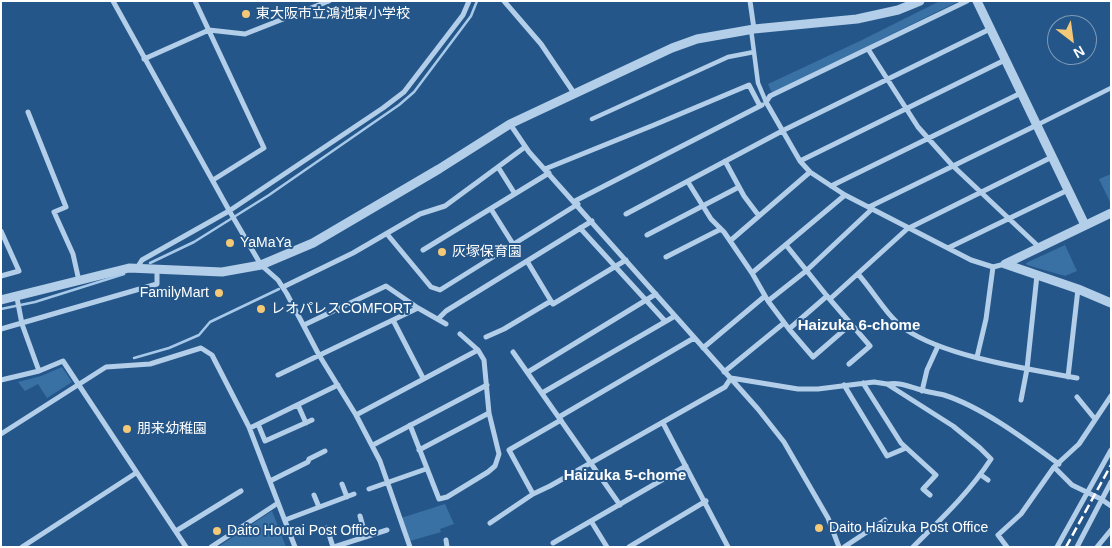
<!DOCTYPE html>
<html>
<head>
<meta charset="utf-8">
<style>
  body { margin:0 }
  #map { position:relative; width:1112px; height:548px; overflow:hidden; background:#255689; font-family:Helvetica,sans-serif }
  canvas { display:block }
  .frame { position:absolute; inset:0; border:2px solid #fff; pointer-events:none }
  .north { position:absolute; left:1047px; top:15px; width:50px; height:50px; box-sizing:border-box; background:#255689; border:1px solid #7c9ab8; border-radius:50%; rotate:150deg; font-size:14px; font-weight:700; line-height:20px; text-align:center; color:#fff }
  .north::after { content:''; display:block; margin:auto; width:18px; height:22px; background:#f3c876; clip-path:polygon(50% 0,100% 100%,50% 72%,0 100%) }
</style>
</head>
<body>
<div id="map">
<canvas width="1112" height="548"></canvas>
<div class="frame"></div>
<div class="north">N</div>
</div>
<script>
const ctx = document.querySelector('canvas').getContext('2d');
ctx.lineJoin = 'round';
function fill(path, color) { ctx.fillStyle = color; ctx.fill(path, 'evenodd'); }
function stroke(path, color, width, dash) { ctx.strokeStyle = color; ctx.lineWidth = width; ctx.lineCap = dash ? 'butt' : 'round'; ctx.setLineDash(dash || []); ctx.stroke(path); }
function label(font, color, halo, rows, align = 'center') {
  ctx.font = font + ' Helvetica,"Noto Sans JP",sans-serif'; ctx.lineWidth = 4; ctx.setLineDash([]); ctx.textBaseline = 'middle'; ctx.strokeStyle = halo; ctx.fillStyle = color; for (const [text, x, y, turn = 0] of rows) {
    ctx.save(); ctx.translate(x, y); ctx.rotate((+turn || 0) * Math.PI / 180); ctx.textAlign = isNaN(turn) ? turn : align; if (halo) ctx.strokeText(text, 0, 0); ctx.fillText(text, 0, 0); ctx.restore();
  }
}
const green = new Path2D(`
  M940 1H959L772 93 768 84 860 41Z
  M1111 174V204L1099 179Z
  M1065 245 1077 271 1065 276 1027 265 1026 263Z
  M62 367 72 382 47 398 38 384 25 391 18 382 41 376Z
  M445 504 454 524 440 529 441 532 410 541 401 518Z
  M272 511 286 547H218Z`);
const stream = new Path2D(`
  M150 263 194 242 269 195 399 105 414 92 471 16 477 1
  M1 309 35 302 124 274
  M134 358 169 348 199 335 210 322 279 289`);
const pedestrian = new Path2D(`
  M751 29 758 83 766 102
  M592 119 728 57 754 52
  M1037 125 1111 88`);
const minor = new Path2D(`
  M113 1 230 212 261 265 278 280 287 294 319 355 356 415 380 461 410 547
  M195 1 264 148 213 180
  M504 1 541 44 574 93
  M750 1 754 29
  M967 1 770 96 766 102 800 161 810 172 845 195 971 260 993 267 1005 264
  M868 49 918 127 952 165 1039 247
  M144 59 209 30 245 34 329 1
  M28 112 66 207 54 212 73 254 79 281
  M510 124 529 152 758 409 784 442 828 518 839 547
  M725 161 744 196 759 216
  M800 161 1005 60
  M498 167 515 194
  M545 169 654 125 749 85 760 106
  M688 182 711 219 724 232 752 273 768 301 789 329 827 296
  M831 186 1021 93
  M575 201 762 105
  M869 207 1037 125
  M491 209 513 244
  M626 214 784 130 990 29
  M580 228 665 321
  M1 231 19 271 1 276
  M387 234 431 287 440 290 578 204
  M647 235 739 187
  M730 241 810 172
  M786 245 827 296 870 346 849 364
  M948 248 1068 190
  M423 250 549 173
  M666 257 721 229
  M527 261 551 301
  M137 268 142 260 229 211 383 108 404 92 463 15 469 1
  M752 273 845 195
  M858 274C874 292 886 315 905 329 946 357 1028 369 1077 378
  M283 287 353 253 420 214 445 206 525 147
  M17 298 22 324 39 371 63 361 186 547
  M830 299 907 229 1052 157
  M768 301 806 271 872 209
  M438 319 446 311 592 221
  M393 320 423 378
  M304 325 386 286 418 308
  M1 329 157 284V270
  M789 329 813 357 851 324
  M486 337 504 329 551 301 553 304 626 260
  M703 348 765 296
  M513 352 620 505
  M977 357 986 319 993 267
  M528 372 656 294
  M724 372 784 323
  M278 375 418 308 446 324
  M1068 377 1078 289
  M731 378 798 389H818L874 382 887 384 953 426 980 448 991 459C969 493 941 519 913 547
  M1 380 39 371
  M863 383 901 443 936 475 923 489 930 495
  M888 384C900 382 910 387 921 390 928 392 936 393 944 395 982 407 1026 440 1059 464
  M844 385 887 456 906 448
  M922 391 927 370 938 346
  M542 393 675 316
  M1077 397 1095 419
  M1021 400 1027 369 1037 275
  M298 405 306 423
  M356 415 478 350
  M559 417 694 338
  M663 423 728 547
  M258 424 265 441 312 420
  M410 425 439 499 447 497 488 472 495 466 499 454 489 413 484 360 478 350 460 334
  M250 428 338 385
  M1 434 106 367 150 364 201 348 212 355 249 427 295 547
  M373 445 487 385
  M419 450 489 413
  M1054 467 1072 485 1101 499 1111 506
  M981 475 988 480
  M270 481 308 462 309 459 325 451
  M342 484 347 497
  M369 489 426 469
  M533 494 509 450 561 420
  M314 495 319 507
  M360 516 366 537
  M285 520 354 494
  M591 521 607 547
  M490 523 533 494 550 486 725 387 731 378
  M327 528 333 547
  M176 531 241 491
  M446 540 447 547
  M553 543 686 466
  M22 547 136 473
  M211 547 278 503
  M334 547 387 530
  M629 547 706 501
  M844 547 885 520
  M1007 547 998 535 1021 514 1054 467 1079 444 1111 396
  M1057 547 1111 450
  M1077 547 1111 482
  M1097 547 1111 530`);
const tertiary = new Path2D(`
  M977 1 1085 225
  M1005 264 1111 213
  M1005 264 1078 289 1111 303
  M1 300 129 268 222 272 261 265 313 243 439 169 510 124 672 48 697 39 754 29 857 19 898 10 920 1`);
const rail = new Path2D(`
  M1066 547 1111 465`);
const markers = [
  [246,14,5,"#f3c876"],
  [230,243,5,"#f3c876"],
  [442,252,5,"#f3c876"],
  [219,293,5,"#f3c876"],
  [261,309,5,"#f3c876"],
  [127,429,5,"#f3c876"],
  [819,528,5,"#f3c876"],
  [217,531,5,"#f3c876"]
];
const poiNames = [
  ["東大阪市立鴻池東小学校",256,14],
  ["YaMaYa",240,243],
  ["灰塚保育園",452,252],
  ["FamilyMart",209,293,"right"],
  ["レオパレスCOMFORT",271,309],
  ["朋来幼稚園",137,429],
  ["Daito Haizuka Post Office",829,528],
  ["Daito Hourai Post Office",227,531]
];
const neighbourhoodNames = [
  ["Haizuka 6-chome",859,326],
  ["Haizuka 5-chome",625,476]
];
fill(green, '#3a71a5');
stroke(stream, '#a6c9ea', 2.5);
stroke(pedestrian, '#b2cee9', 4.5);
stroke(minor, '#b2cee9', 5);
stroke(tertiary, '#b2cee9', 9);
stroke(rail, '#fff', 2.5, [9, 4]);
for (const [x, y, r, color] of markers) { const dot = new Path2D(); dot.arc(x, y, r, 0, 2 * Math.PI); ctx.fillStyle = color; ctx.fill(dot); stroke(dot, '#255689', 2); }
label('14px', '#fff', '#255689', poiNames, 'left');
label('bold 15px', '#fff', '#255689', neighbourhoodNames);
</script>
</body>
</html>
